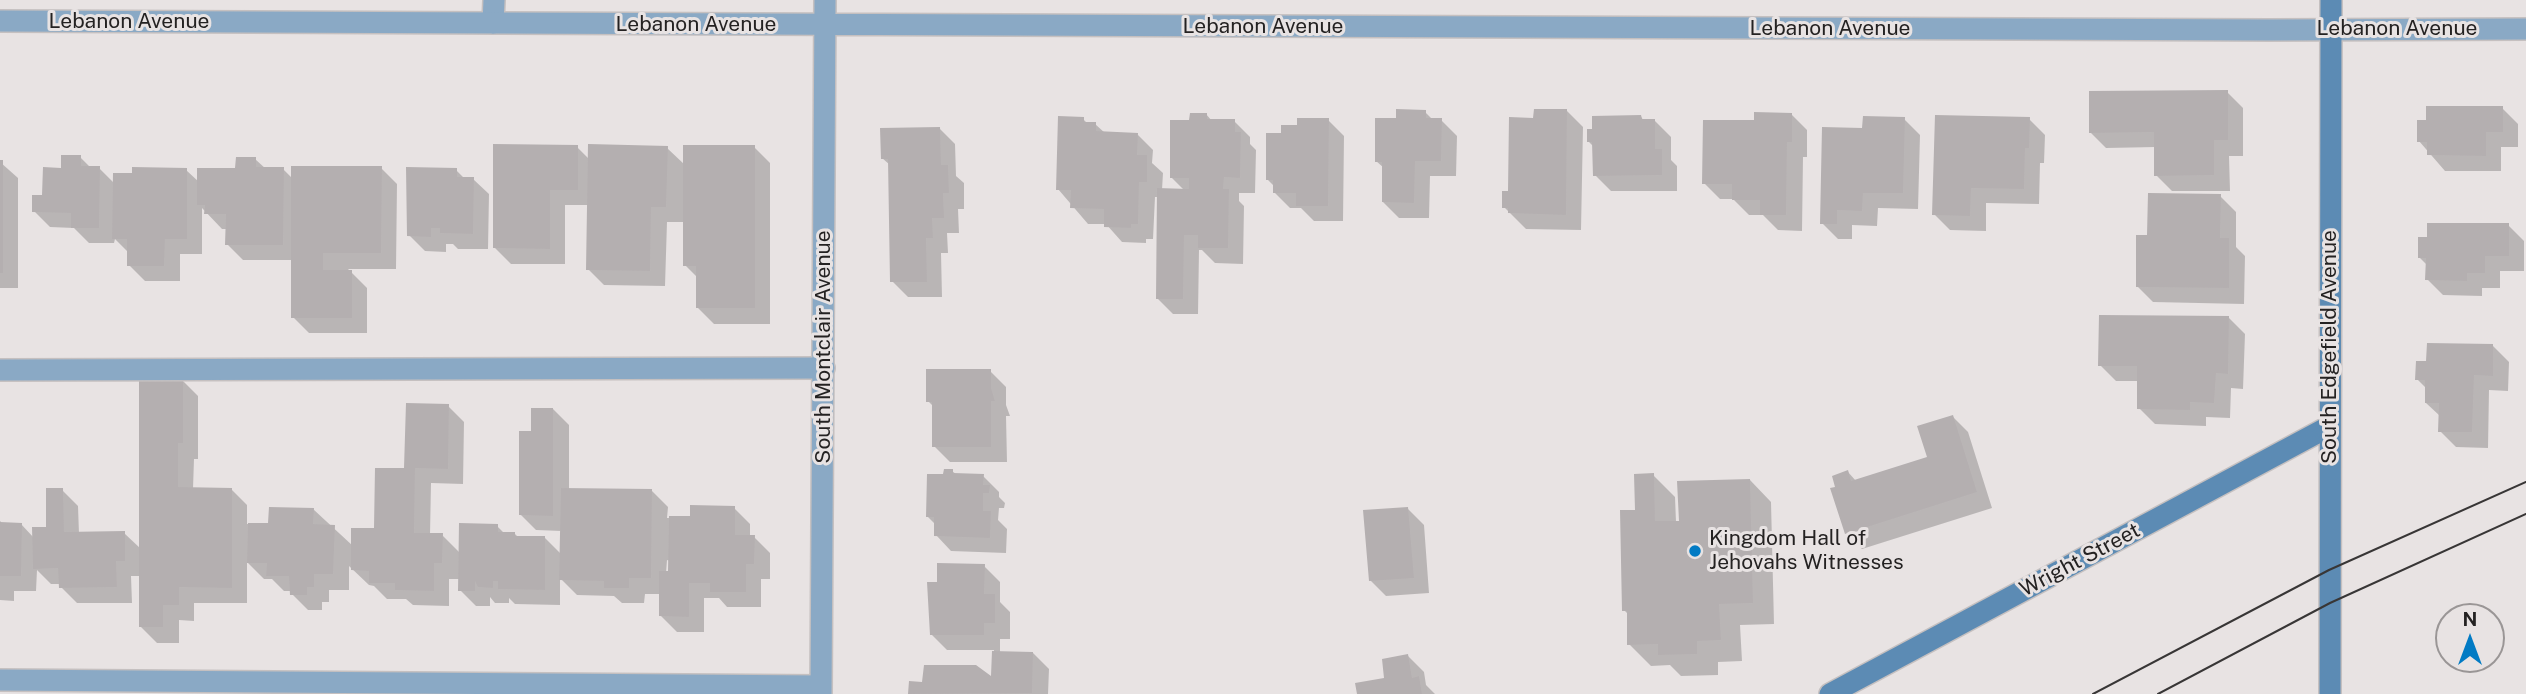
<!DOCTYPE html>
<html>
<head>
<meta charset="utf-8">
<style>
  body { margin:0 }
  #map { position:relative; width:2526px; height:694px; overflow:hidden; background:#e8e3e3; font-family:"Public Sans",sans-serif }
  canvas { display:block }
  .north { position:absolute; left:2435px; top:603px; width:70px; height:70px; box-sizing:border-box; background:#e8e3e3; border:2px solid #9a9696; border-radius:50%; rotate:0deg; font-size:19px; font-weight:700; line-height:28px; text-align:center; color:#242222 }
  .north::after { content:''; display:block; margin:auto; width:24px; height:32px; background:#027bc4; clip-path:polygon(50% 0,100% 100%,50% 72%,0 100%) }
</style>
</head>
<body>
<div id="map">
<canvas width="2526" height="694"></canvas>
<div class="north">N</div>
</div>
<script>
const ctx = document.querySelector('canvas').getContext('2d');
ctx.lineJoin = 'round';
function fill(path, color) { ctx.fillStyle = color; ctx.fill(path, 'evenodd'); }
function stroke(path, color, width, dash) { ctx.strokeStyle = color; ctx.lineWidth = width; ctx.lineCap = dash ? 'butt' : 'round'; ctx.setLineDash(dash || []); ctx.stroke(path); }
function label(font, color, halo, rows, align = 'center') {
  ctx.font = font + ' "Public Sans",sans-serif'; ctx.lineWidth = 6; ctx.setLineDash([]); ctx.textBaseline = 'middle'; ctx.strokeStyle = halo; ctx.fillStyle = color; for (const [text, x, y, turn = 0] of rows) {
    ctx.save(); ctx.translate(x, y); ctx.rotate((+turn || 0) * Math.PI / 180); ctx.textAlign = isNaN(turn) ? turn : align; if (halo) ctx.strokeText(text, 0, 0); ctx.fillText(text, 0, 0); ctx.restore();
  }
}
const shadow = new Path2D(`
  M2227 92 2243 108V156H2229L2230 191H2172L2156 175V147L2106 148 2090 132Z
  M2502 108 2518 124V147H2501V171H2445L2419 141Z
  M1567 111 1583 127 1581 230 1526 229 1504 207 1535 119Z
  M1425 112 1433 120H1441L1457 136 1456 176H1430L1429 218H1399L1383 202 1384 168 1376 161 1398 119Z
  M1206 114 1212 121H1234L1250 137V144L1256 150 1255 193H1239V201L1244 206 1243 264 1215 263 1202 250H1199L1198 314H1173L1157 298 1158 197H1155L1153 239H1146V243L1122 242 1106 224H1088L1058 189 1083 119 1088 124H1095L1105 133 1137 134 1153 150 1152 163 1163 173 1162 190H1184L1171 177 1191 121Z
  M1791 114 1807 130V157H1803L1802 231 1778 230 1763 215H1749L1733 199H1720L1704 183 1755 122Z
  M1641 117 1644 121H1655L1671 137V160L1677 166V191H1611L1595 175 1594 147 1589 142Z
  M1904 119 1920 135 1918 209 1878 208 1877 226 1852 225V239H1838L1822 223 1864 130Z
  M2029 119 2045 135 2044 163H2040L2039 204 1986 203V231L1950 230 1934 214Z
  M1328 120 1344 136 1343 221H1314L1301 208H1290L1274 192V186L1268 180 1283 134 1298 127Z
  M939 128 955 144 956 176 964 183V209H958L959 233H947L948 253H941L942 297H908L892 281 890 165 882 158Z
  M577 147 590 160 667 148 685 165 754 147 770 163V324H714L698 308V278L685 265V222H667L665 286 604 285 588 269 589 205H565V264H511L495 248Z
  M80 157 91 168H99L114 183 186 170 199 182 237 170 255 159 266 169H283L293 179 381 168 397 184 396 269H348L367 288V333H309L293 317V260H243L227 244V229H222L202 208V254H180V281H145L129 265V253L115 239 114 243H89L74 228 50 227 34 211 62 170Z
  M0 162 18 178V288H0Z
  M456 170 465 179H473L489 194 488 249H458L453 244H446V252L425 251 409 235Z
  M2220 196 2236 212V247L2245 256 2244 304 2153 302 2137 286 2149 237Z
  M2508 225 2524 241V271H2500V288H2482V296L2443 295 2427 279V265L2419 257 2429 239Z
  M2229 318 2245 334 2243 389 2231 388 2230 418 2206 417V426L2155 424 2139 408V381H2116L2100 365Z
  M2493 346 2509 362 2508 391 2489 390 2488 448 2456 447 2440 431V416L2426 403 2427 389 2417 379 2428 363Z
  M990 371 1006 387V405L1010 416H1006L1007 462H950L934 446V407L928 401Z
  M182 380 198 396V459H194L193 489H231L247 505V524L270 525 313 509 353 546 375 529 406 470 448 406 464 422 463 484 431 483 430 535H442L460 553 497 526 504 533H514L519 538H545L562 555V531L536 530 520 514 533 433 553 409 569 425V489L652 491 668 507 667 518H691L734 508 750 524V537H754L770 553V579H761V607H727L719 598H704V632H677L661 616V594H645L644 603H622L614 596 577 595 560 578V605L515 604 509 598V603H495L490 597V606H476L460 590V579H449V606L413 605 406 599H387L374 586 369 585 349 566V590H329V602H322V610H308L292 594V591H284L272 579H264L247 562V603H194V621L179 620V643H157L141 627V576H131L132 603H77L61 587V584H51L37 570 36 591H14V601L0 600V521L3 524H21L34 538 48 529 62 490 78 506 79 534 124 533 141 549ZM667 560 670 561V573H666Z
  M1952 416 1968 432 1992 508 1862 549 1846 533 1837 488 1848 472 1856 481 1929 458Z
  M952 471 957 475 983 476 999 492V497L1005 503 1004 508H999L998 520 1007 529 1006 553 951 551 936 535V525L927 516 945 476Z
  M1653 475 1675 497 1676 522H1680L1750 480 1771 502 1774 624 1740 625 1742 661 1718 662V675L1681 676 1670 665 1651 666 1629 644V615L1624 610 1637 512Z
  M1408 509 1424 525 1429 593 1386 596 1370 580Z
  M984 566 1000 582V602L1010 612V639H1000V653H1033L1049 669 1048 694H910V683L992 680 994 650H947L931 634 938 584Z
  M1408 656 1424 672 1426 685 1435 694H1359L1386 679Z`);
const building = new Path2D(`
  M2228 90V140H2214V175L2154 176V132L2089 133V91Z
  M2426 106H2503V132H2486V156L2427 155V142H2417V120H2426Z
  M1396 109 1426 110V118H1442L1441 161H1415L1414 203 1382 202V162H1375V118H1396Z
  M1534 109H1567L1566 215 1508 213V208H1502V191H1508L1509 117 1533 118Z
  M1754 112 1792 113V142H1787L1786 215H1760V200H1732V184H1702L1703 120H1754Z
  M1190 113H1207V119H1235V132H1241L1240 178 1224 177 1223 189H1229L1228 248H1198V235H1184L1183 299H1156L1157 188 1189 189V178H1170V120H1189Z
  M1641 115 1642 119H1655V149H1662V175L1593 176 1592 142H1587V129H1592V116Z
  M1935 115 2030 117 2029 148H2025L2024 189 1971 188 1970 216 1932 215Z
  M1058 116 1084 117V122H1096V131L1138 133 1137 155H1147V182H1139L1138 224H1131V228L1104 227V209L1070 208 1071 190H1056Z
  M1863 116 1905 117 1903 193H1863L1862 211 1837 210V224H1820L1822 127 1862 128Z
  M1297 118H1329L1328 206H1296V193H1273V180H1266V133H1281V125H1297Z
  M940 127 941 165H948L949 193H943L944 218H932L933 238H926L927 282H890L888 159H881L880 128Z
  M493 144 578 145V190H550V249L493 248Z
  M588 144 668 146 666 207H651L650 271 586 270Z
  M683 145H755V308H696V266H683Z
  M61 155H81V166H100L99 228H71V213L32 212V195H42L43 167 61 168Z
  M236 157H256V167H284L283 245H225L226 214H204L205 205H197V168H235Z
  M0 160H3V273H0Z
  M291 166H382L381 253H323V270H352V318H291Z
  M132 167 187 168V239H165L164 266H127V239H112L113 173H132Z
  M406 167 457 168V177H474L473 234 440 233V228H431V237L407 236Z
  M2148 193 2221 194 2220 238H2229V288L2136 287V235H2147Z
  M2427 223H2509V256H2485V273H2467V281L2425 280 2426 258H2418V237H2427Z
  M2099 315 2229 316 2228 374 2216 373 2214 403 2190 402V410L2137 409V366H2098Z
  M2427 343 2493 344V376L2474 375 2472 432H2438L2439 403H2425V380H2415L2416 361H2426Z
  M926 369H991V388L995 401H991V447H932V402H926Z
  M139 379H183V443H178V487L232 488V588L179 587V605H163V627H139Z
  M406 403 449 404 448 469 415 468 414 533H443L442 563H434V591L395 590V583H369V571L351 570V528H374L375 468H404Z
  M531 408H553V516L519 515V431H531Z
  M1953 415 1977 492 1845 534 1830 488 1835 487 1832 476 1848 470 1851 481 1927 457 1917 426Z
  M944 469H953V473L984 474 983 485H990L989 493H983V511H991L990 538 934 536V517H926L927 474H943Z
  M1654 473 1655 521H1679L1677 481 1750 479 1753 603 1719 604 1721 640 1697 641V654L1658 655V644L1627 645V611H1622L1620 510H1635L1634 474Z
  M46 488H63L64 532 125 531V561H116L117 587 59 588 58 568 33 569 32 527H46Z
  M561 488 652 489 651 578H629V588H604V581L559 580Z
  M690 505 735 506V535H755L754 564H746V592H710V583H689V617L659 616V571H668L669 516H690Z
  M269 507 314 508 313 524 335 525 333 574H314V587H307V595H290L289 576H266L267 563H247L248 523H268Z
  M1408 507 1414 578 1369 581 1363 510Z
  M0 522 22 523 21 576H0Z
  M459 523 498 524V532H515V536H545V590L498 589V581H493V588L478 587 475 581V591H458Z
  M937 563 985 564 984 594H995V623H984V635H930L927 582H937Z
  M992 651 1033 652 1032 693 908 694 909 681 922 682 924 665H976L991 676Z
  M1408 654 1412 678 1419 676 1422 694H1357L1355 683 1384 678 1382 659Z`);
const lane = new Path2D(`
  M493 23 494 0
  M0 370 824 368`);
const street = new Path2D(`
  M0 21 2269 30 2526 29
  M0 680 821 686
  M821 694 825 0`);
const secondary = new Path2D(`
  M1830 694 2330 426
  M2330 694 2331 0`);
const tram = new Path2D(`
  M2093 694 2329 570 2526 482
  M2158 694 2330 603 2526 514`);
const markers = [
  [1695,551,7,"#027bc4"]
];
const streetNames = [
  ["Lebanon Avenue",129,22],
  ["Lebanon Avenue",696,25],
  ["Lebanon Avenue",1263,27],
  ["Lebanon Avenue",1830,29],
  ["Lebanon Avenue",2397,29],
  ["South Montclair Avenue",824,347,-90],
  ["South Edgefield Avenue",2330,347,-90],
  ["Wright Street",2080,560,-28]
];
const poiNames = [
  ["Kingdom Hall of",1709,539],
  ["Jehovahs Witnesses",1709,563]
];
fill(shadow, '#0003');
fill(building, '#b4afb0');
stroke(lane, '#c5c0c0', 24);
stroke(street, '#c5c0c0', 24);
stroke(secondary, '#c5c0c0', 24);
stroke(lane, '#8aa9c5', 21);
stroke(street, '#8aa9c5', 21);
stroke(secondary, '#5c8bb4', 21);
stroke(tram, '#383636', 2);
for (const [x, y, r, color] of markers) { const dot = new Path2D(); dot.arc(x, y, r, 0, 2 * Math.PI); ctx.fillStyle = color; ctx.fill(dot); stroke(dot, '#e8e3e3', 2.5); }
label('21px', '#242222', '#e8e3e3', streetNames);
label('21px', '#242222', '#e8e3e3', poiNames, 'left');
</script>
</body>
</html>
